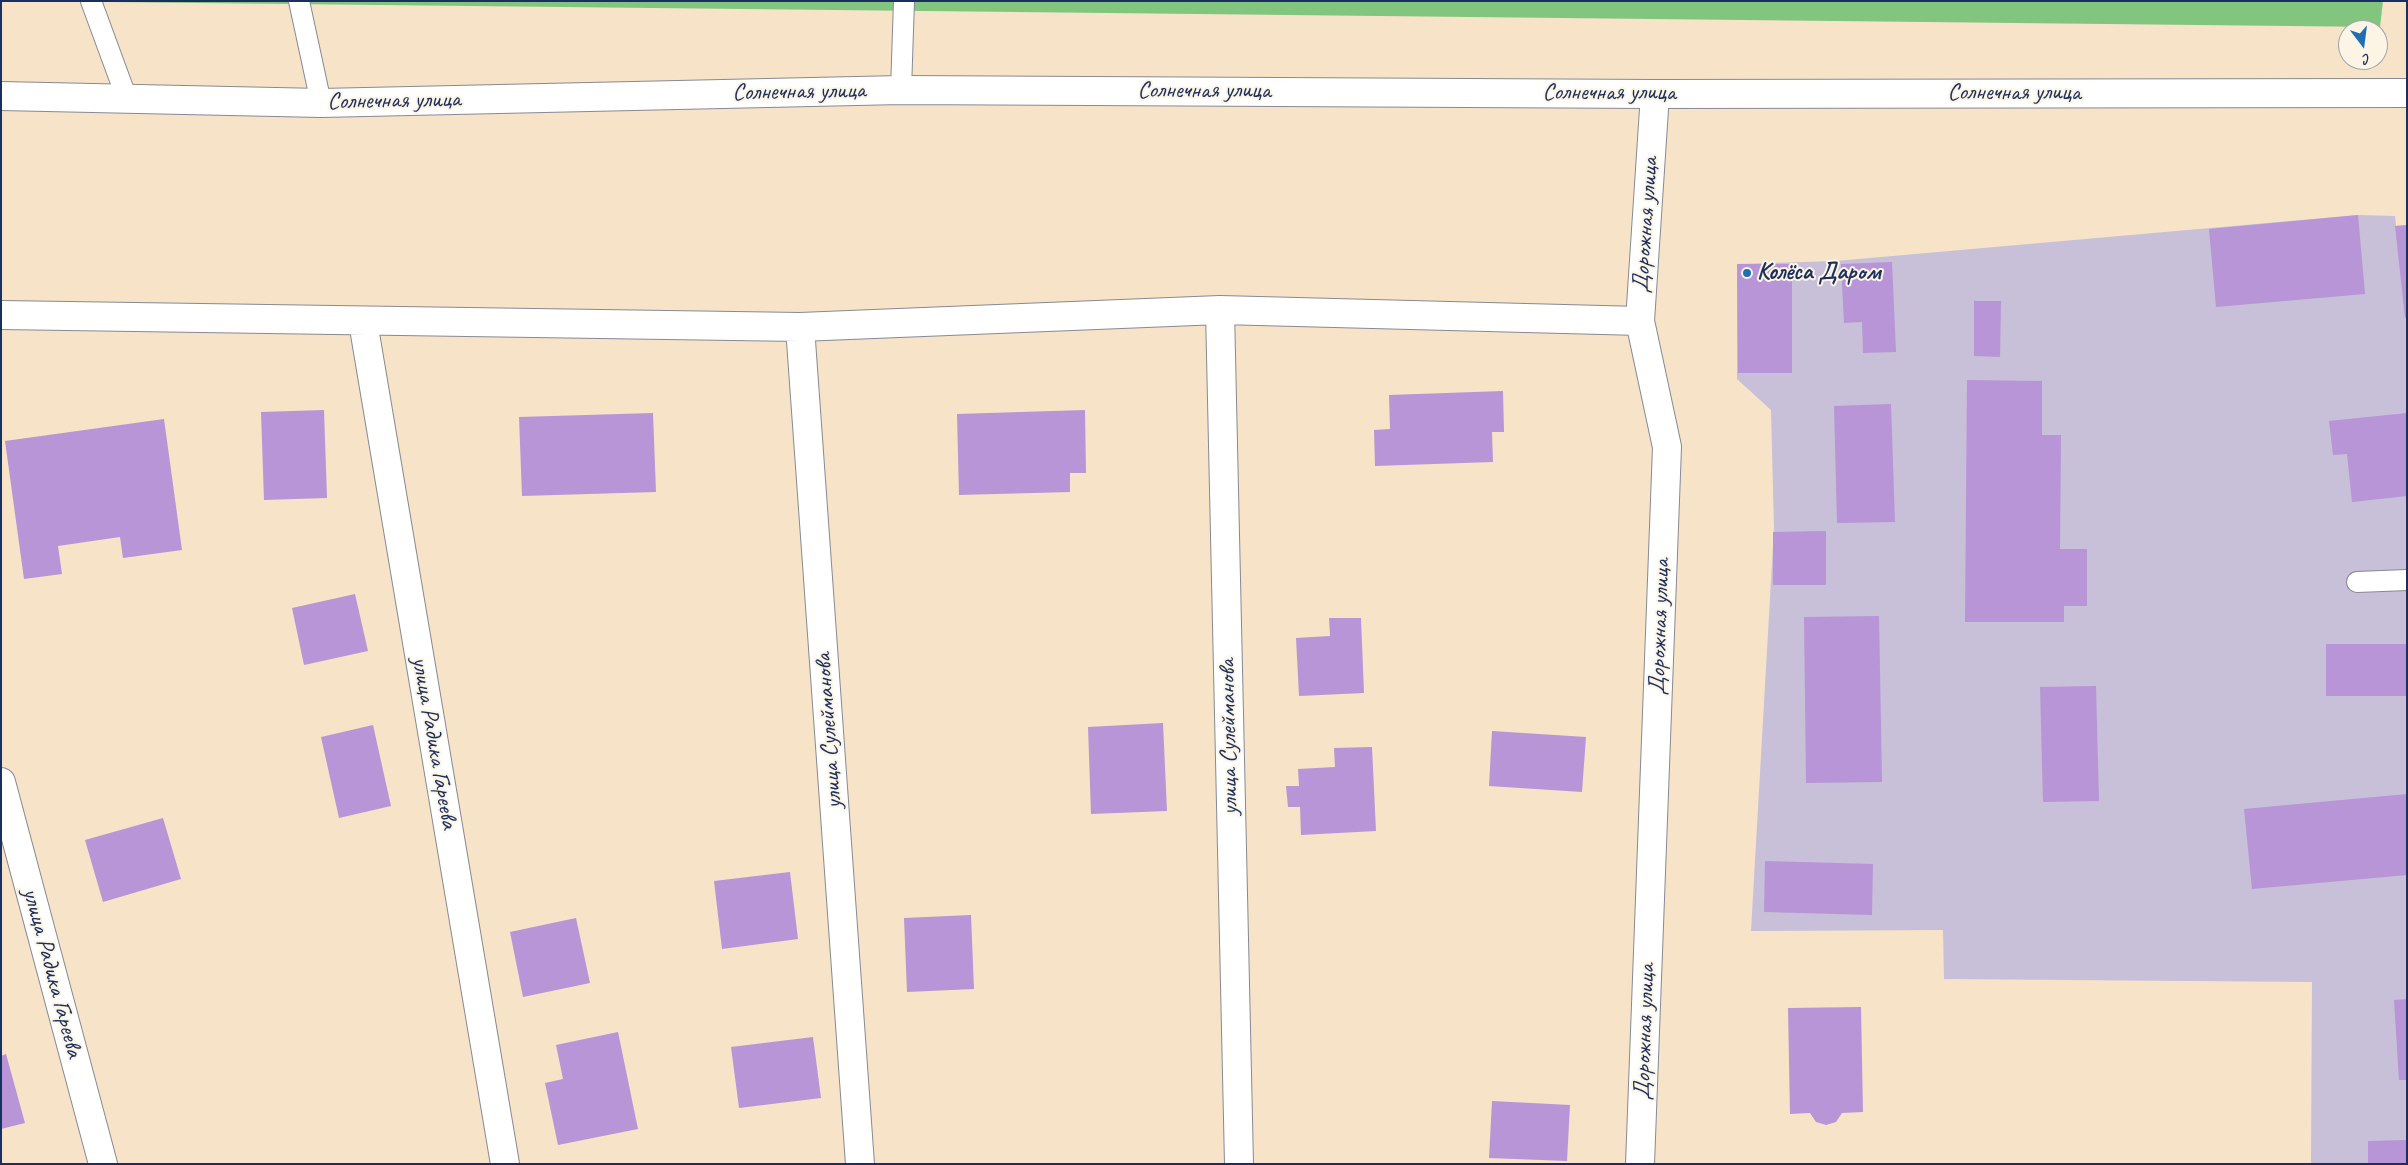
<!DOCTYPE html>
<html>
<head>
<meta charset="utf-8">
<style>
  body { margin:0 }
  #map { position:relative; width:2408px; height:1165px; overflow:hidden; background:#f6e3c8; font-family:Caveat,sans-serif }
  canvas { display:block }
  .frame { position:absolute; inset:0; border:2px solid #1b2f5e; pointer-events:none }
  .north { position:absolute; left:2338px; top:20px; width:50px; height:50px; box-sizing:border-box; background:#fcf5e5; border:1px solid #a2a6af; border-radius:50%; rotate:165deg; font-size:14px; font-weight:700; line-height:20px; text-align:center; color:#1b2f5e }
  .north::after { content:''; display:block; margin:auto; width:18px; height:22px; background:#1f6fb2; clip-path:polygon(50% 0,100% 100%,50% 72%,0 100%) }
</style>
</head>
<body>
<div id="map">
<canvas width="2408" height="1165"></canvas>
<div class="frame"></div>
<div class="north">С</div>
</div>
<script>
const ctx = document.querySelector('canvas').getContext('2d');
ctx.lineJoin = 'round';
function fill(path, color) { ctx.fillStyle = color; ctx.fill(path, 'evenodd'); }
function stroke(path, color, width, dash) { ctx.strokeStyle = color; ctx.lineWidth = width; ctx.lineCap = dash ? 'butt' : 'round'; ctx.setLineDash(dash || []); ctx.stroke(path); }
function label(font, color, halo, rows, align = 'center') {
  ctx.font = font + ' Caveat,sans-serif'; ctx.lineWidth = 4; ctx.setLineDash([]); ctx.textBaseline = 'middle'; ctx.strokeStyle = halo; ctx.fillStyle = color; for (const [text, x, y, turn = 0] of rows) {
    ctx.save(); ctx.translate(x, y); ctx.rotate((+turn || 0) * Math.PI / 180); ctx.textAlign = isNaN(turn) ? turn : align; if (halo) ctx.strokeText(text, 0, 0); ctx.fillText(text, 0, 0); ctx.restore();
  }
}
const industrial = new Path2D(`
  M2358 215 2395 216 2396 226 2407 225V1164H2311L2312 982 1944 979 1943 930 1751 931 1774 528 1771 410 1737 379V264L1836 261Z`);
const green = new Path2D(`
  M16 1H2383L2380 27Z`);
const building = new Path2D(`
  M2358 215 2365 294 2216 307 2209 229Z
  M2407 225V317L2405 318 2395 226Z
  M1892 262 1896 352 1863 353 1862 322 1844 323 1841 264Z
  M1737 264H1792V373H1738Z
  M1974 301H2001L2000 357 1974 356Z
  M1967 380 2042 381V435H2061L2060 549H2087V606H2064V622H1965Z
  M1503 391 1504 432H1492L1493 462 1375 466 1374 430 1390 429 1389 395Z
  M1891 404 1895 522 1837 523 1834 406Z
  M324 410 327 498 264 500 261 412Z
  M1085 410 1086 473H1070V492L959 495 957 414Z
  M653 413 656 492 522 496 519 417Z
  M2407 413V496L2352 502 2347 454 2333 455 2329 421Z
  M164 419 182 550 123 558 120 537 58 546 62 574 24 579 5 441Z
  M1826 531V585H1773V532Z
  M355 594 368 651 304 665 292 608Z
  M1879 616 1882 782 1806 783 1804 617Z
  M1329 618H1361L1364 693 1299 696 1296 638 1330 636Z
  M2326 644H2407V696H2326Z
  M2096 686 2099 801 2043 802 2040 687Z
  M1163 723 1167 811 1091 814 1088 727Z
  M373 725 391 806 339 818 321 737Z
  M1492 731 1586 737 1582 792 1489 786Z
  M1372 747 1376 831 1301 835 1300 807H1288L1286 786H1299L1298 769 1335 767 1334 748Z
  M2407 794V875L2252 889 2244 809Z
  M163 818 181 879 103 902 85 840Z
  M1765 861 1873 864 1872 915 1764 912Z
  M790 872 798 939 722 949 714 881Z
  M971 915 974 989 907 992 904 918Z
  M576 918 590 983 523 997 510 932Z
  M2407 999V1080H2399L2394 1000Z
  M1861 1007 1863 1112 1842 1113 1836 1122 1826 1125 1816 1122 1810 1113 1790 1114 1788 1008Z
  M618 1032 638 1129 558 1145 545 1083 563 1079 556 1045Z
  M813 1037 821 1098 739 1108 731 1047Z
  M6 1054 25 1123 1 1129V1056Z
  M1492 1101 1570 1105 1567 1161 1489 1158Z
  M2407 1140V1164H2368V1141Z`);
const lane = new Path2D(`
  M91 1 127 99
  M299 1 321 103
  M901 90 904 1
  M2357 582 2407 580`);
const street = new Path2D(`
  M1220 310 1239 1164
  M1 315 800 327 1220 310 1640 321
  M363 322 505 1164
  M800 327 860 1164
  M1 782 103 1164
  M1640 1164 1667 447 1640 321 1655 94`);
const secondary = new Path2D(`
  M1 96 321 103 901 90 1655 94 2407 93`);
const markers = [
  [1747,273,5,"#1f6fb2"]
];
const streetNames = [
  ["Солнечная улица",1204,91],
  ["Солнечная улица",799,92,-1],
  ["Солнечная улица",1609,93],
  ["Солнечная улица",2014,93],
  ["Солнечная улица",394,101,-1],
  ["Дорожная улица",1646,225,-86],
  ["Дорожная улица",1660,627,-88],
  ["улица Сулейманова",829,731,-94],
  ["улица Сулейманова",1229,737,-91],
  ["улица Радика Гареева",434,743,80],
  ["улица Радика Гареева",52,973,75],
  ["Дорожная улица",1645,1032,-88]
];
const poiNames = [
  ["Колёса Даром",1757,273]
];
fill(industrial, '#c8bfd8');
fill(green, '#82c57e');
fill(building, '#b795d6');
stroke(lane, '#888993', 22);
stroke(street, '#888993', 30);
stroke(secondary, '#888993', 30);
stroke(lane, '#fff', 20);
stroke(street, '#fff', 28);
stroke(secondary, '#fff', 28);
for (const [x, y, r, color] of markers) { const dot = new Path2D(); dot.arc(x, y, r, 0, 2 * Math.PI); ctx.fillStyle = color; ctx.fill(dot); stroke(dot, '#fcf5e5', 2); }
label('24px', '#1b2f5e', '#fcf5e5', streetNames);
label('bold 24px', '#1b2f5e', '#fcf5e5', poiNames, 'left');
</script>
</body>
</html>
